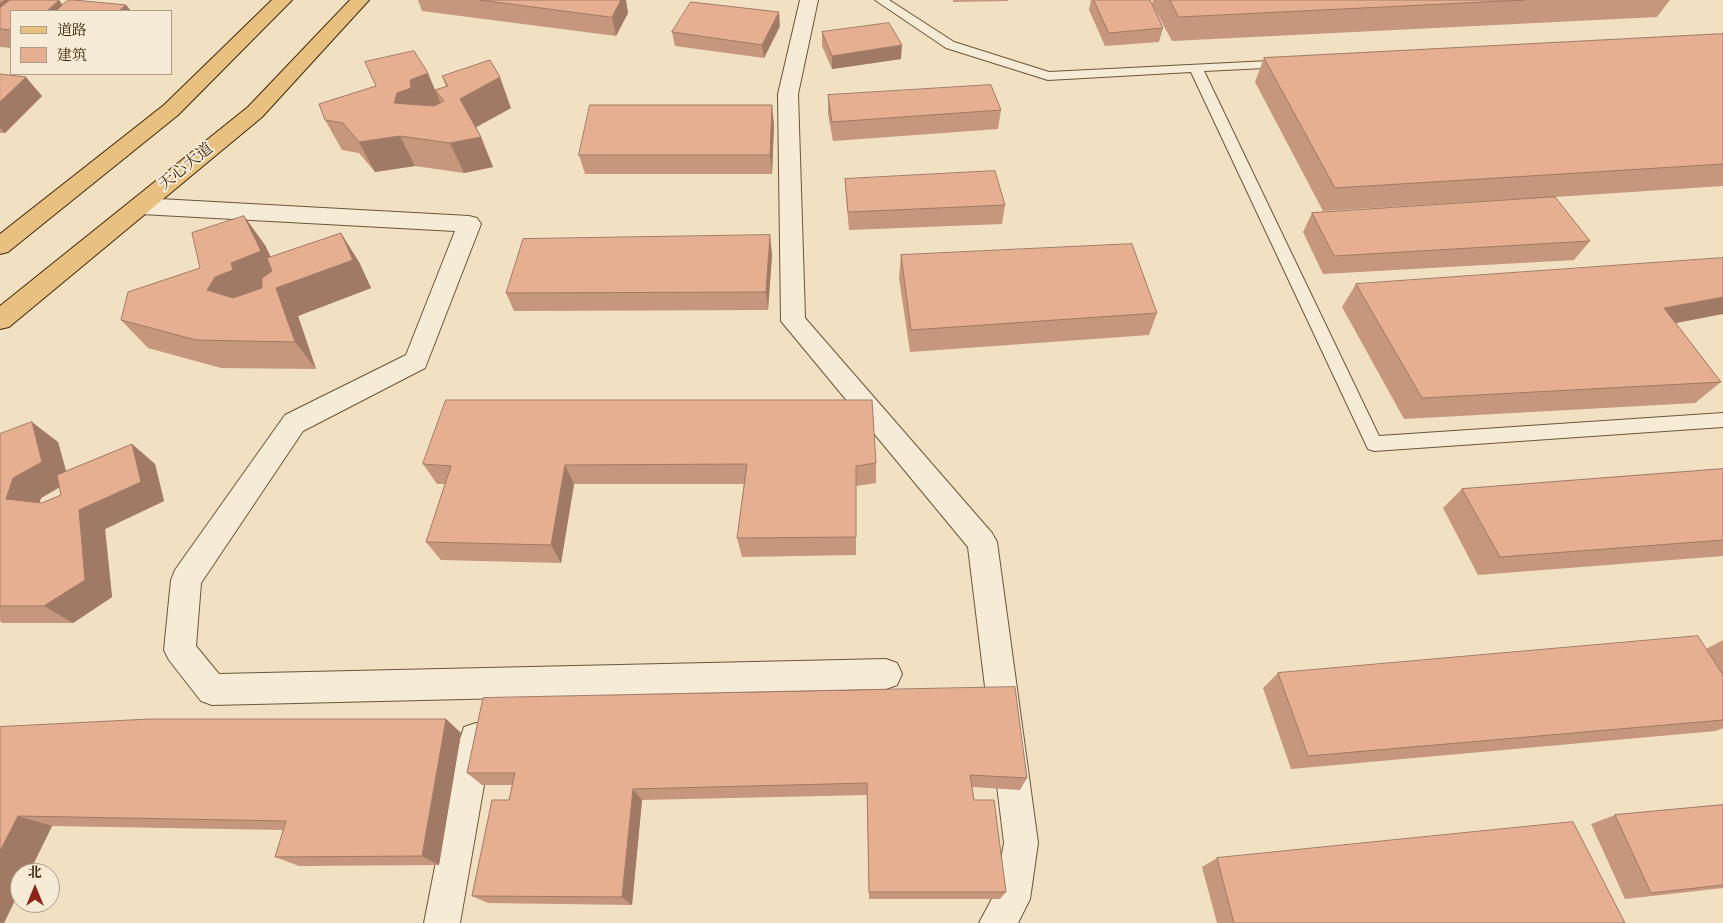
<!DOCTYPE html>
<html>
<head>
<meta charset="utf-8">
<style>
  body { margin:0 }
  #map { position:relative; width:1723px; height:923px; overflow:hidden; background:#f1e0c1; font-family:"Sorts Mill Goudy","Noto Serif SC",serif }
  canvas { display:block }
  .legend { position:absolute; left:10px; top:10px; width:162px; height:65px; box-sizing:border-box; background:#f6ebd7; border:1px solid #ae9d85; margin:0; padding:6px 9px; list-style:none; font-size:15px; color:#41270a }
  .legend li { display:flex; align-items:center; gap:10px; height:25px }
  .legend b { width:25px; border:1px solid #ae9d85 }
  .north { position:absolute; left:10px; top:863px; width:50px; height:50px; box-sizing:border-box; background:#f6ebd7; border:1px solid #ae9d85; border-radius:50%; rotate:0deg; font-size:14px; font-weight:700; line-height:20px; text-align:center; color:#41270a }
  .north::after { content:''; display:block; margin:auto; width:18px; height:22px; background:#8f2418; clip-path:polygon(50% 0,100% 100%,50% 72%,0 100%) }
</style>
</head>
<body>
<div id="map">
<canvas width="1723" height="923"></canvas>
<ul class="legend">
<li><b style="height:6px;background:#e8c080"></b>道路</li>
<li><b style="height:14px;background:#e6af91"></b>建筑</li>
</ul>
<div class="north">北</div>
</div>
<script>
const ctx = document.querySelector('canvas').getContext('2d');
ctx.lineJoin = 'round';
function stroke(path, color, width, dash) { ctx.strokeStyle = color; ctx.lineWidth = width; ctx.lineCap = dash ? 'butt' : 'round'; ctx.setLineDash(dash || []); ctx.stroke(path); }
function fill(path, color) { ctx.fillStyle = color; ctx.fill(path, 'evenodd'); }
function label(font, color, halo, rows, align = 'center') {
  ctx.font = font + ' "Sorts Mill Goudy","Noto Serif SC",serif'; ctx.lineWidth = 4; ctx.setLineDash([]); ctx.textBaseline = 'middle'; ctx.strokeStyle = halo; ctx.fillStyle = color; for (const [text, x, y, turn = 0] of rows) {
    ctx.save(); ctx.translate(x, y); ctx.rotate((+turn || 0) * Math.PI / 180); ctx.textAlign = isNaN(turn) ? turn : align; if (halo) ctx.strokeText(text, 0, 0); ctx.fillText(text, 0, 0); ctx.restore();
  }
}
const lane = new Path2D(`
  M875 0H889L954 42 1049 72 1289 60 1291 63 1289 66 1285 67 1204 71 1379 436 1723 413V427L1374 451 1368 449 1191 72 1048 80 946 48Z`);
const street = new Path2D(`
  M800 0H818L798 94 805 318 992 533 997 542 1038 843 1030 899 1018 923H979L995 893 1004 843 968 547 781 321 778 94Z
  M141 198 469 216 477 218 481 224 425 368 303 431 201 583 196 646 219 674 886 659 897 663 902 674 897 685 886 689 212 705 201 701 169 660 164 650 171 580 175 570 285 415 406 355 455 231 141 214 133 212 130 206 133 200Z
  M476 723 488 727 492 739 460 923H424L460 739 464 727Z`);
const primary = new Path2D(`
  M272 0H292L178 115 8 252 0 254V234L164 105Z
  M350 0H369L262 117 9 327 0 329V306L248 107Z`);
const wall = new Path2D(`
  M0 0 63 5H126L131 11H11V48L0 47Z
  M418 0H626L628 13 616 36 422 11Z
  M953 0H1008V1L953 2Z
  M1091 0H1150L1163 28 1159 42 1105 46 1089 10Z
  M1153 0H1670L1657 17 1172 41 1152 4Z
  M780 26 764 58 675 46 672 32Z
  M822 32 901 59 832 69 822 46Z
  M1723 34V186L1555 197 1590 241 1574 260 1323 274 1303 232 1312 213 1533 198 1323 211 1255 82 1264 58Z
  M0 74 42 96 5 133H0Z
  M442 76 511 108 476 127 481 137 493 167 464 173 415 166 375 172 359 153 342 150 325 120 446 87Z
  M828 95 1001 110 998 129 833 141 828 114Z
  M774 124 772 174H585L579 155Z
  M845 179 1005 205 1002 224 849 230 846 197Z
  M265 245 270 257 359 262 371 288 298 316 316 369 221 368 148 348 121 320Z
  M772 254 768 310 514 311 506 293Z
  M901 255 1157 313 1149 335 910 352 899 278Z
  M1356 284 1676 323 1721 382 1695 403 1404 419 1342 307Z
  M0 434 58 442 66 471 132 444 155 464 164 501 105 529 112 597 73 623H2L0 621ZM59 487 61 495 42 503H39L41 498Z
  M876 463V483L856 486V555L742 557 737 538 744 484H574L561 563 441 560 426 542 445 484H437L423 464Z
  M1723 469V556L1478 575 1443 508 1462 489Z
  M1723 640V728L1716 731 1291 769 1263 688 1278 673 1706 649Z
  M483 698 1027 778 1020 790 972 787 974 800 1006 892 1000 899H869L867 795 642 800 632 905 488 903 472 896 509 800 513 785H482L467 773Z
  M446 719 461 733 439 865 299 866 275 857 283 830 52 826 29 873H20V890L4 923H0V727Z
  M1723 805V888L1625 899 1591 824 1615 815Z
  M1217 858 1625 923H1217L1202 867Z`);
const shadedWall = new Path2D(`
  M4 0H15L0 23V3Z
  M59 0 67 11H47Z
  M621 0H626L628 13 616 36 612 17Z
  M126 5 131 11H119Z
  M779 12 780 26 764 58 762 45Z
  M902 45 901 59 832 69V56Z
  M428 73 441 104 412 123 394 103 397 93 410 80Z
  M26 77 42 96 5 133 0 128V102Z
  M500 77 511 108 473 129 460 99Z
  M772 105 774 124 772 174 770 155Z
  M400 136 415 166 375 172 359 142Z
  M481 137 493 167 464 173 450 143Z
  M244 216 265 245 282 280 238 306 207 290 215 277 231 263Z
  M341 233 359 262 371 288 298 316 316 369 295 342 276 288Z
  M770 235 772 254 768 310 766 292Z
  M1723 297V314L1640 330 1664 308Z
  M32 422 58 442 69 482 41 498 34 518 6 499Z
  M132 444 155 464 164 501 105 529 112 597 73 623 44 606 79 510Z
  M565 465 574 484 561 563 551 545Z
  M446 719 461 733 439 865 422 856Z
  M633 789 642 800 632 905 622 897Z
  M18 816 52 826 29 873H20V890L4 923H0V851Z`);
const building = new Path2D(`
  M10 0H59L47 11H11V30L0 29V8Z
  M68 0H74L126 5 119 11H56Z
  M480 0H621L612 17Z
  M1094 0H1150L1163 28 1109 33Z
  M1170 0H1525L1179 17Z
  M691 2 779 12 762 45 672 32Z
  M889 23 902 45 832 56 822 32Z
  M1723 34V164L1335 188 1264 58Z
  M414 51 428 73 410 80 411 88 397 93 394 103 434 106 444 101 435 90 448 86 442 76 490 60 500 77 460 99 481 137 450 143 400 136 359 142 343 123 325 120 319 104 376 86 365 62Z
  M0 74 26 77 0 102Z
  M991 85 1001 110 832 122 828 95Z
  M590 105H772L770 155H579Z
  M995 171 1005 205 848 212 845 179Z
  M1555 197 1590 241 1334 256 1312 213Z
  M244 216 261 251 231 263 233 270 215 277 207 290 233 298 262 288V278L272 271 267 258 341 233 353 260 276 288 295 342 196 340 121 320 128 292 200 268 192 233Z
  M770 235 766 292 506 293 523 239Z
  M1132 244 1157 313 911 330 901 255Z
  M1723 258V297L1664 308 1721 382 1422 398 1356 284Z
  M446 400H872L876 463 856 466V537L737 538 747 464 565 465 551 545 426 542 451 466 423 464Z
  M32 422 42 462 13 478 6 499 42 503 61 495 57 475 132 444 141 482 79 510 85 580 44 606H0V434Z
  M1723 469V540L1500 557 1462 489Z
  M1698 636 1723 675V720L1308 756 1278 673Z
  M1015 687 1027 778 970 775 974 800H994L1006 892H869L867 783 633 789 622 897 472 896 492 800H509L515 773H467L483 698Z
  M150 719H446L422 856 275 857 286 821 18 816 0 851V727Z
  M1723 805V885L1651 893 1615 815Z
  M1573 822 1625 923H1234L1217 858Z`);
const farStreetnames = [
  ["天心大道",187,168,-39]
];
stroke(lane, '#6d5538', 2);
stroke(street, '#6d5538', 2);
stroke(primary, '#41270a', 2);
fill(lane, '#f6ebd7');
fill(street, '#f6ebd7');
fill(primary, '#e8c080');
fill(wall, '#c6967d');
fill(shadedWall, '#a17a66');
fill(building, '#e6af91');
stroke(building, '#a17a66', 1);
label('16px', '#41270a', '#f6ebd7', farStreetnames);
</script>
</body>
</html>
